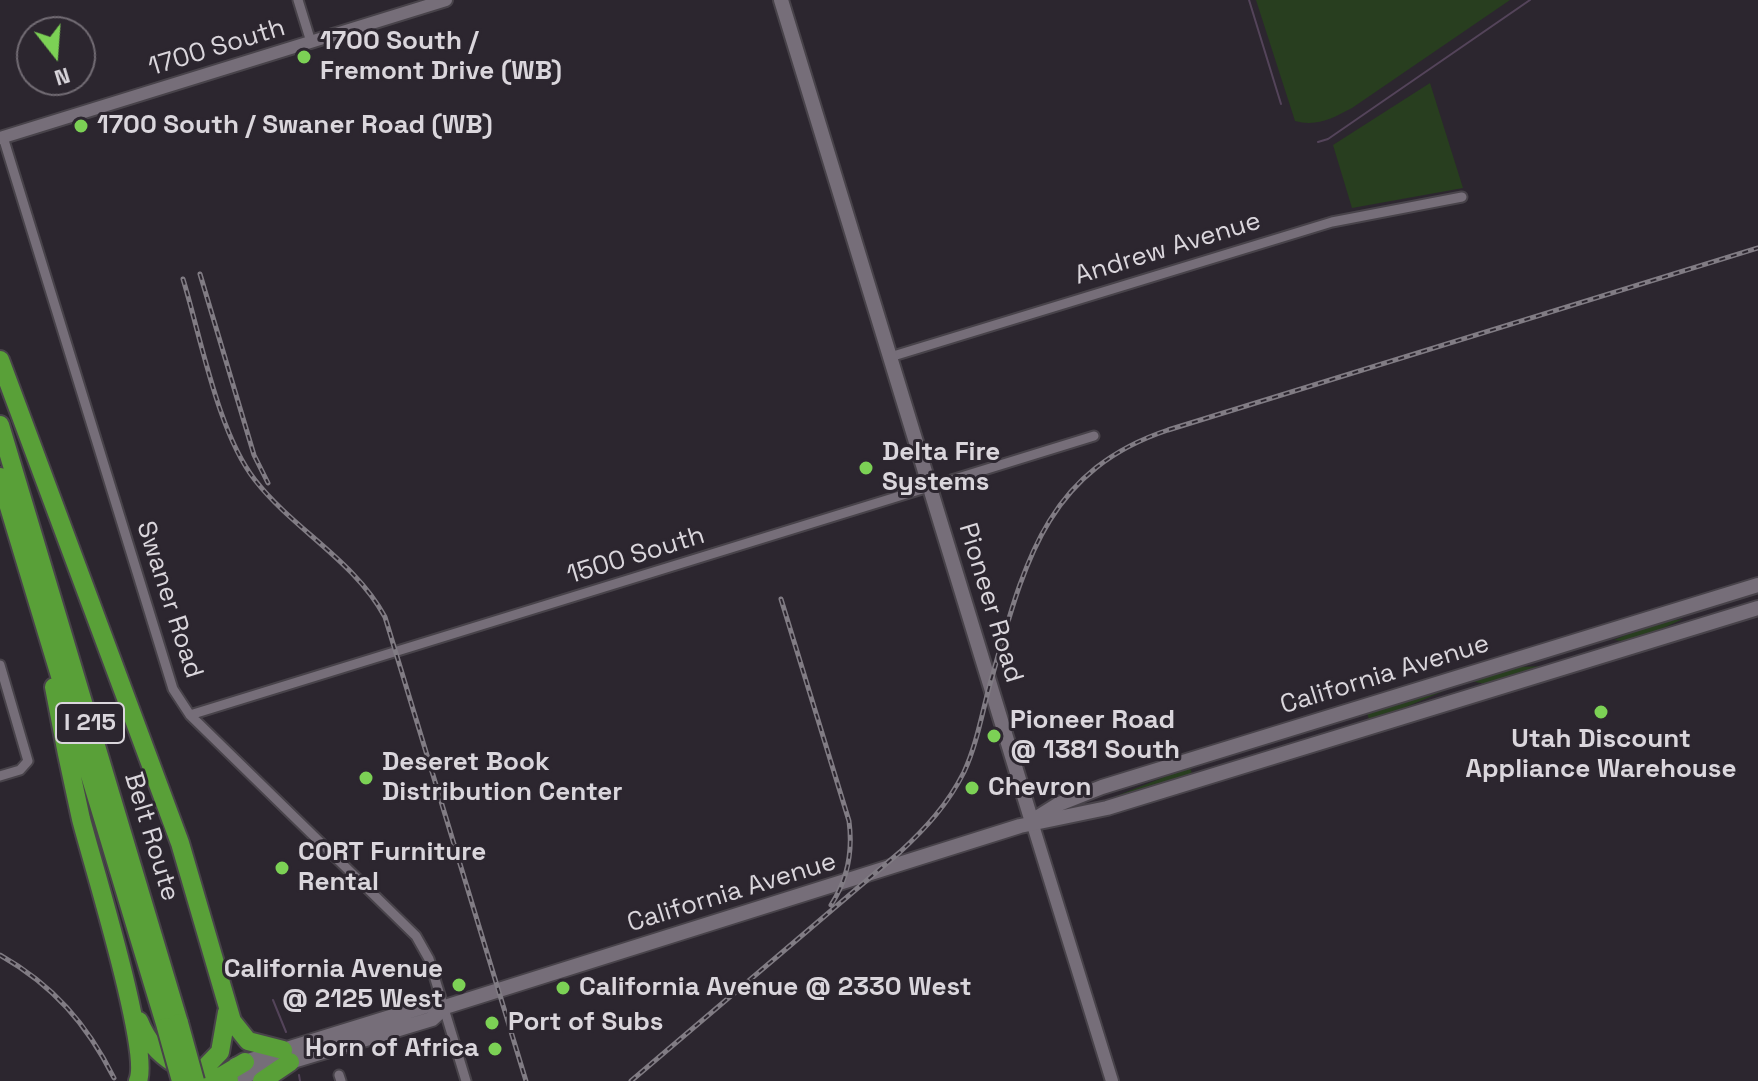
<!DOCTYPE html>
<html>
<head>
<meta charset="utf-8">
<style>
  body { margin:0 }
  #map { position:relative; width:1758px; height:1081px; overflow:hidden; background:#2c262f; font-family:"Space Grotesk",sans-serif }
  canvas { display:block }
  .north { position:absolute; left:16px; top:16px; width:80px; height:80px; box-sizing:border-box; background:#2c262f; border:2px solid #726c74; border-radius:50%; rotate:163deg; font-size:22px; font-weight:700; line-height:32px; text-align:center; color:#dad6dc }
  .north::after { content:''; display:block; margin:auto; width:28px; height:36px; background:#7cd155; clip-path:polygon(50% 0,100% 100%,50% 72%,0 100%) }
</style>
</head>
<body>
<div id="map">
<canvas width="1758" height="1081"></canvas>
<div class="north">N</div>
</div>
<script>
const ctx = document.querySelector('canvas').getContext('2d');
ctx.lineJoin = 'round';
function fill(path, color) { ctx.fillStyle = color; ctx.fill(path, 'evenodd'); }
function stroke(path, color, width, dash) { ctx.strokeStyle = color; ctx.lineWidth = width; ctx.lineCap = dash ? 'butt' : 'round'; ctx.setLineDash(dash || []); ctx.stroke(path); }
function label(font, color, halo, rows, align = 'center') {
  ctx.font = font + ' "Space Grotesk",sans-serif'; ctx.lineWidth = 6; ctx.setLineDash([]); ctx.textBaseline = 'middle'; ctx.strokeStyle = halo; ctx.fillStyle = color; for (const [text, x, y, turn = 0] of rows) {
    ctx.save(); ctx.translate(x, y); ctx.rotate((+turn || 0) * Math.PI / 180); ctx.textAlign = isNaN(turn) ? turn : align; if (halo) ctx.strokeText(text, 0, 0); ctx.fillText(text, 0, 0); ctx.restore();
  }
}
const green = new Path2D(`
  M1256 0H1510L1352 108C1333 118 1317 127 1295 121Z
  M1430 83 1463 188 1352 208 1333 145Z
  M1683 619 1632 642 1614 640 1657 622Z
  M1551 666 1490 685 1471 681 1515 667Z
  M1444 691 1370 722 1367 713Z
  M1190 767 1193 777 1108 803 1106 800Z`);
const stream = new Path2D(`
  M1249 0 1281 104
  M1318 142 1328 139 1530 0
  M273 1000 286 1032
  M299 1075 300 1081`);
const minor = new Path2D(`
  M298 0 311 42
  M3 137 173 689 190 715 416 936 429 959 466 1081
  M890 357 1332 222 1462 197
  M0 665 28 761 20 770 0 776
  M190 715 1094 436
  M339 1075 341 1081`);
const tertiary = new Path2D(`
  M0 138 446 0
  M1032 822 1112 1081`);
const secondary = new Path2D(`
  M781 0 1032 822
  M1035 819 1059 804 1102 787 1758 585
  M235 1065 429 1005 445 1007
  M227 1081 432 1019 445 1007 1020 826 1107 808 1758 608`);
const motorway = new Path2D(`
  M0 360 180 843 232 1021 248 1041 283 1050
  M0 425 179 1023
  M0 477 166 1027
  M54 687C62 731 71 775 81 819 92 862 151 1051 138 1081
  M139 1021C155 1061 188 1075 229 1080
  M194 1079 220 1052 227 1012
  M213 1081 245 1062
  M262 1081 290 1062`);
const rail = new Path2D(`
  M200 274 254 455 268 483
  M183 279C201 338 218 433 255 480 294 530 354 560 385 617L526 1081
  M781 599 849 821C853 851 848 879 831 905
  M0 955C53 985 87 1024 114 1078
  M631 1081 900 852C926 828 948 804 964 772 977 744 982 713 990 684 1023 570 1042 472 1168 430L1758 248`);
const motorwayBridge = new Path2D(`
  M179 1023 195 1081
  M166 1027 181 1081`);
const markers = [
  [304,57,8,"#7cd155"],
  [81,126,8,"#7cd155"],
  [866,468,8,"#7cd155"],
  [1601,712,8,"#7cd155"],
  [994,736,8,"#7cd155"],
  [366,778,8,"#7cd155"],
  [972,788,8,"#7cd155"],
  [282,868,8,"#7cd155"],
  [459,985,8,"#7cd155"],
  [563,988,8,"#7cd155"],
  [492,1023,8,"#7cd155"],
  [495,1049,8,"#7cd155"]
];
const shields = [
  [90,723,68]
];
const shieldNames = [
  ["I 215",90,723]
];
const poiNames = [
  ["1700 South /",320,42],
  ["Fremont Drive (WB)",320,72],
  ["1700 South / Swaner Road (WB)",97,126],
  ["Delta Fire",882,453],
  ["Systems",882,483],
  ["Pioneer Road",1010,721],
  ["@ 1381 South",1010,751],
  ["Utah Discount",1601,740,"center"],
  ["Appliance Warehouse",1601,770,"center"],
  ["Deseret Book",382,763],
  ["Distribution Center",382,793],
  ["Chevron",988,788],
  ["CORT Furniture",298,853],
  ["Rental",298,883],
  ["California Avenue",443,970,"right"],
  ["@ 2125 West",443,1000,"right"],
  ["California Avenue @ 2330 West",579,988],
  ["Port of Subs",508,1023],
  ["Horn of Africa",479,1049,"right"]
];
const streetNames = [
  ["1700 South",217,48,-17],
  ["Andrew Avenue",1168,249,-17],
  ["1500 South",636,556,-17],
  ["Swaner Road",169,600,72],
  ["Pioneer Road",990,603,73],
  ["California Avenue",1385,675,-17],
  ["Belt Route",151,837,73],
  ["California Avenue",732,893,-17]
];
fill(green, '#283e1f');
stroke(stream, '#54445a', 2);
stroke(minor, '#48434a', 13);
stroke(tertiary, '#48434a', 16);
stroke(secondary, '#48434a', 18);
stroke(motorway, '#48434a', 22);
stroke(minor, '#766e79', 9);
stroke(tertiary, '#766e79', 12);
stroke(secondary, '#766e79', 14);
stroke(motorway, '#59a038', 18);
stroke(rail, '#817c84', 5);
stroke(rail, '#2c262f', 2, [6]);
stroke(motorwayBridge, '#48434a', 22, []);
stroke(motorwayBridge, '#59a038', 18);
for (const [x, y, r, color] of markers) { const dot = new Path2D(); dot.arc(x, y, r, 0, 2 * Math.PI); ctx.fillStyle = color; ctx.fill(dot); stroke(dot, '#2c262f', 3); }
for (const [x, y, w] of shields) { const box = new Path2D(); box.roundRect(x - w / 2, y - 20, w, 40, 6); ctx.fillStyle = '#2c262f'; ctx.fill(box); stroke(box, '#dad6dc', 2); }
label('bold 24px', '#dad6dc', null, shieldNames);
label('bold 26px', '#dad6dc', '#2c262f', poiNames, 'left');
label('26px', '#dad6dc', '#2c262f', streetNames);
</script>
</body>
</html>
